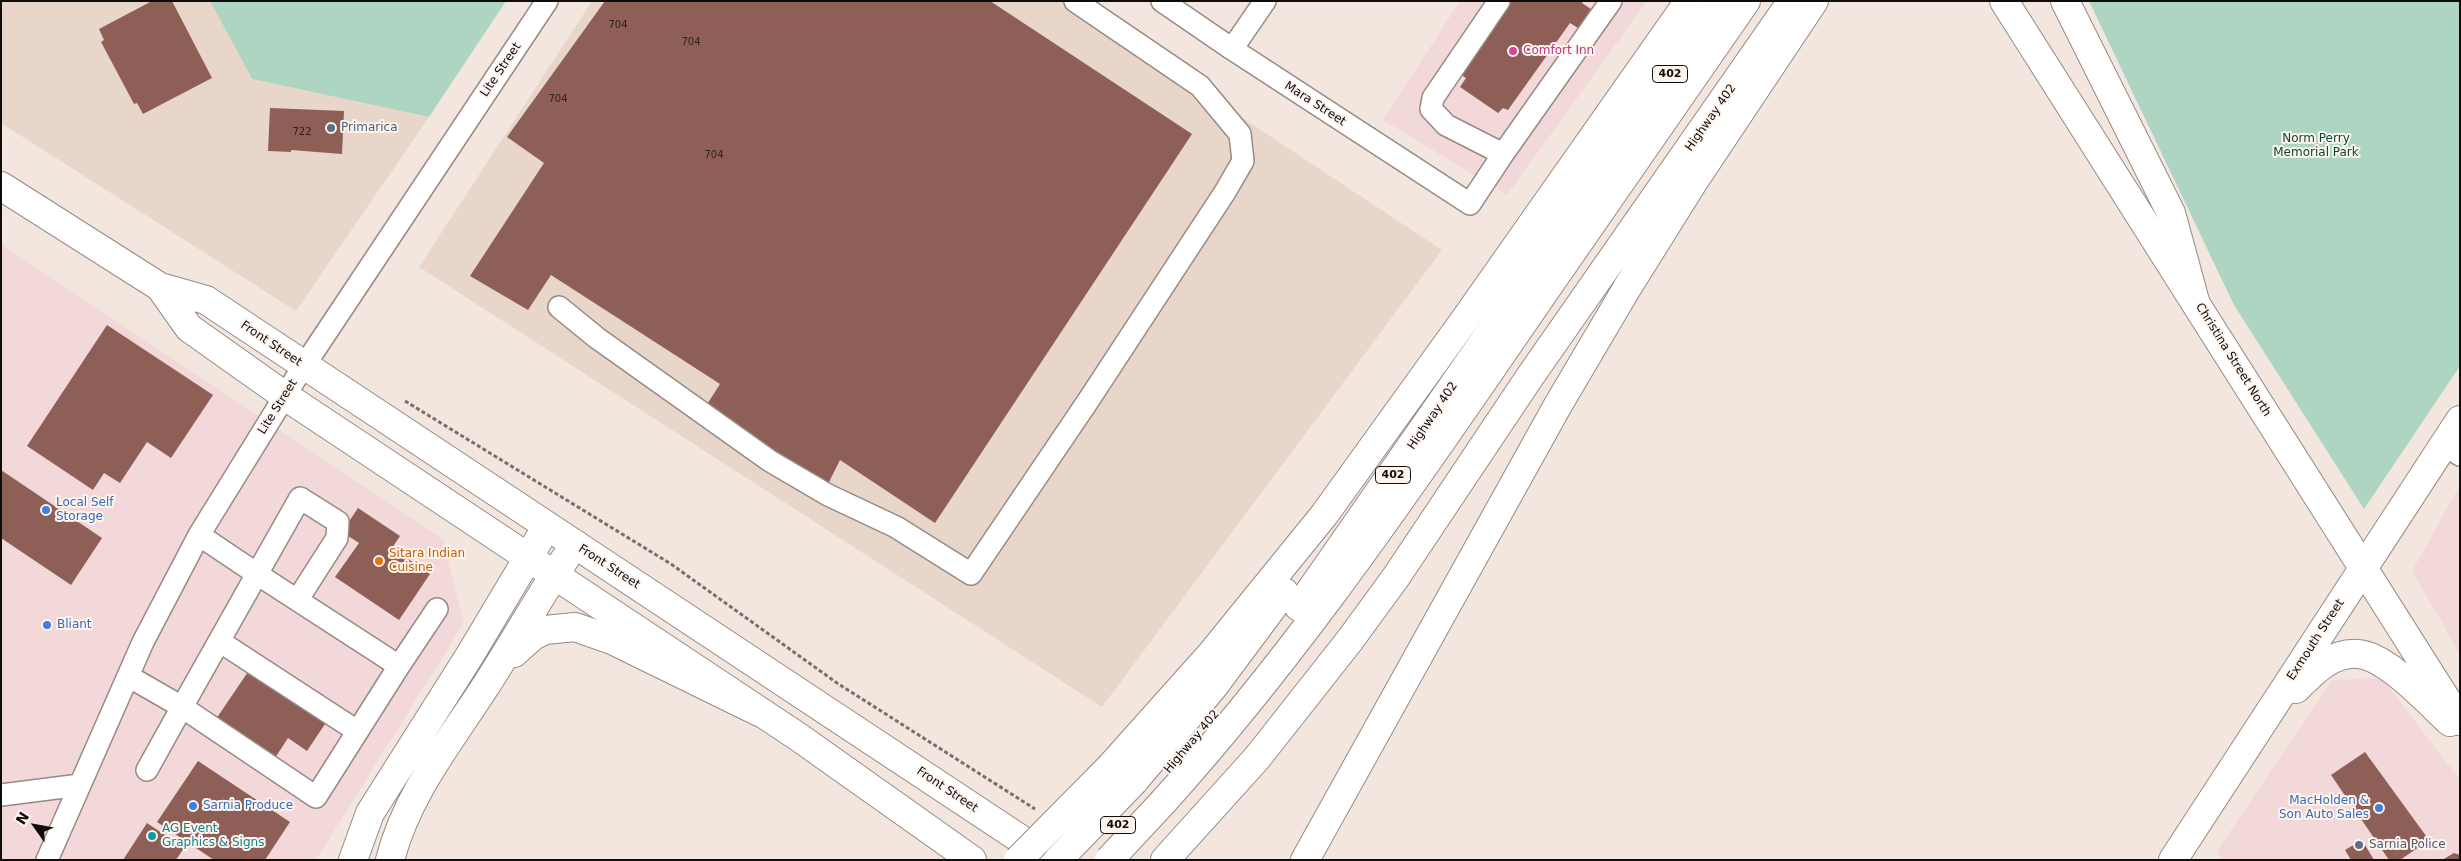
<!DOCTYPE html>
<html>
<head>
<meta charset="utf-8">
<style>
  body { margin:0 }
  #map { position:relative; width:2461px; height:861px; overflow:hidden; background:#f3e6df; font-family:"DejaVu Sans",sans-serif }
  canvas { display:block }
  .frame { position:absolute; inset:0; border:2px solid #100c0a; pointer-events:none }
  .north { position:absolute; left:10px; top:801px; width:50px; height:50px; -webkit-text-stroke:4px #fef4ee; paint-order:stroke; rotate:302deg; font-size:14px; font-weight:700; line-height:20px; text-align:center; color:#100c0a }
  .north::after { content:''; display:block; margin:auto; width:18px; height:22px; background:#100c0a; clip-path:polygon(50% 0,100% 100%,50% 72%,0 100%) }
</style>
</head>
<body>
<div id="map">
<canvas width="2461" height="861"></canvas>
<div class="frame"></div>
<div class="north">N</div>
</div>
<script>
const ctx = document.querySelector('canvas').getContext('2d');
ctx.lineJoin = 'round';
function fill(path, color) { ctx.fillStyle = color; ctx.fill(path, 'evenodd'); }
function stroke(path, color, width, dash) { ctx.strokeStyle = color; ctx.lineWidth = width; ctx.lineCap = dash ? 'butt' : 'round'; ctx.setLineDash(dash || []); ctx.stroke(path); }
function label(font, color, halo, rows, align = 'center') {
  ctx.font = font + ' "DejaVu Sans",sans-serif'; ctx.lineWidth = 4; ctx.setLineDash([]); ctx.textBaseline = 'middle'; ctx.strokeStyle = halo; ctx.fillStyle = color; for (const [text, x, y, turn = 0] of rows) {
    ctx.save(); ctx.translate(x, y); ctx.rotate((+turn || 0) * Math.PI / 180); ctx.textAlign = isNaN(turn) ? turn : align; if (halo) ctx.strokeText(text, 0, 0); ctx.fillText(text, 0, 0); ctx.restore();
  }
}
const commercial = new Path2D(`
  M1460 1H1647L1507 195 1383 120Z
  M1 244 443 539 464 623 316 860H1Z
  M2459 487 2460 488V654L2412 571Z
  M2382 678 2460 780V860H2222L2217 851 2332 680Z`);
const built = new Path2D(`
  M1 1H210L252 79 429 117 296 311 1 123Z
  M592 1H1066L1442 250 1102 707 419 267Z`);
const green = new Path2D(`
  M210 1H506L429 117 252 79Z
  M2089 1H2460V366L2364 509 2234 305Z`);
const building = new Path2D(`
  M152 1H172L212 78 143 114 137 103 134 104 101 42 104 40 99 29Z
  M605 1H990L1192 134 935 523 840 460 826 488 706 406 720 384 551 275 528 310 470 276 544 163 507 137Z
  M1511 1H1583L1582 3 1591 9 1578 28 1570 23 1508 110 1503 108 1498 113 1460 87 1466 78 1460 74Z
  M270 108 344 111 342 154 291 150V152L268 151Z
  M107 325 213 395 171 458 147 442 120 483 104 473 93 490 27 446Z
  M1 470 102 538 71 585 1 538Z
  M358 508 400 536 392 548 430 574 399 620 335 577 359 543 342 532Z
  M250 669 327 721 307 751 288 738 275 758 216 719Z
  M2365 752 2429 840 2400 860H2389L2331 775Z
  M198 761 290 822 265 860H214L157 822Z
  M147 823 184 848 176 860H123Z
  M2362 840 2374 860H2351L2345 850Z
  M2454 853 2460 855V860H2442Z`);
const path = new Path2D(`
  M405 401 671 564 837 683 1035 809`);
const minor = new Path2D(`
  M1162 1 1232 49 1470 204 1503 154
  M1499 1 1433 98 1431 109 1446 125 1503 154 1611 1
  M1232 49 1265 1
  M559 307 597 338 770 461 828 495 896 527 971 574 1088 401 1225 192 1243 161 1240 134 1200 86 1075 1
  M2444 444 2460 455
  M219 641 357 731
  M399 666 437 609
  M128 676 182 707 257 574 199 535
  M147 770 182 707 316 797 399 666 257 574 300 498 338 522 337 538 298 599
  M1 795 80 785
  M47 860 143 642 199 535 296 378 547 1`);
const major = new Path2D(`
  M2004 1 2460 721
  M1 186 160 287 206 300 1052 860
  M160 287 189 328 285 396 797 736 972 860
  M2296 689C2313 672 2332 652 2358 654 2387 656 2429 703 2450 722
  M2173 860 2460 420`);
const highway = new Path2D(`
  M2065 1 2171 213 2195 301
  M1299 607 1721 1
  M514 653 533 636 545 630 575 627 612 640 759 712
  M1111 766 1212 653 1324 515 1466 318 1689 1
  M1134 781 1214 686 1284 592
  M1164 801C1282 670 1383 526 1483 381 1570 254 1658 128 1746 1
  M353 860 370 813 470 655 547 526
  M390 860C407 794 449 743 485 687 516 639 543 590 575 544
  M1165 860 1257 758 1350 640 1396 577 1529 378 1792 1
  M1305 860 1558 405 1627 288 1692 184 1814 1`);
const highwayBridge = new Path2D(`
  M1018 860 1111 766
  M1058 860 1134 781
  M1109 860 1164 801`);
const markers = [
  [1513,51,5,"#d1479c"],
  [331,128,5,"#5c6f8a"],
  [46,510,5,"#3f7fe0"],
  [379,561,5,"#e8710a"],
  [47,625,5,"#3f7fe0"],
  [193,806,5,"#3f7fe0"],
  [2379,808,5,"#3f7fe0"],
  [152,836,5,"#0f9aa8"],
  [2359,845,5,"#5c6f8a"]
];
const numberNames = [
  ["704",618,25],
  ["704",691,42],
  ["704",558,99],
  ["722",302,132],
  ["704",714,155]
];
const shields = [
  [1670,74,35],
  [1393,475,35],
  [1118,825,35]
];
const shieldNames = [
  ["402",1670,74],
  ["402",1393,475],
  ["402",1118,825]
];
const hotelNames = [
  ["Comfort Inn",1523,51]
];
const streetNames = [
  ["Lite Street",501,70,-56],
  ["Mara Street",1315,104,33],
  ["Highway 402",1711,118,-55],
  ["Front Street",271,344,34],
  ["Christina Street North",2233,360,58],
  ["Lite Street",278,407,-58],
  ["Highway 402",1433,416,-56],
  ["Front Street",609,567,33],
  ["Exmouth Street",2316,640,-57],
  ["Highway 402",1192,742,-50],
  ["Front Street",947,790,34]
];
const serviceNames = [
  ["Primarica",341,128],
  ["Sarnia Police",2369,845]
];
const parkNames = [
  ["Norm Perry",2316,139],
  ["Memorial Park",2316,153]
];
const shopNames = [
  ["Local Self",56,503],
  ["Storage",56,517],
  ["Bliant",57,625],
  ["MacHolden &",2369,801,"right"],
  ["Son Auto Sales",2369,815,"right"],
  ["Sarnia Produce",203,806]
];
const foodNames = [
  ["Sitara Indian",389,554],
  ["Cuisine",389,568]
];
const cultureNames = [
  ["AG Event",162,829],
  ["Graphics & Signs",162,843]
];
fill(commercial, '#f3d8d9');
fill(built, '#e9d6cb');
fill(green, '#aed5c2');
fill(building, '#8e5f57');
stroke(minor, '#968a84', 24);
stroke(major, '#968a84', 30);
stroke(highway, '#968a84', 30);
stroke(path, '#78706c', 3, [4, 2.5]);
stroke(minor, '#fff', 21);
stroke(major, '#fff', 28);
stroke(highway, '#fff', 28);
stroke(highwayBridge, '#968a84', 30, []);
stroke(highwayBridge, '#fff', 28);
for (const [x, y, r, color] of markers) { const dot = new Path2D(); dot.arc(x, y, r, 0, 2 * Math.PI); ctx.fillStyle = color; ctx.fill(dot); stroke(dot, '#fef4ee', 2); }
label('10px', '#30211d', null, numberNames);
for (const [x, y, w] of shields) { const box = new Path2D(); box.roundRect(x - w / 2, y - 8.5, w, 17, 4); ctx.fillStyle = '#fef4ee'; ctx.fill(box); stroke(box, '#100c0a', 1); }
label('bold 11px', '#100c0a', null, shieldNames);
label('12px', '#b23c85', '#fef4ee', hotelNames, 'left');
label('12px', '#100c0a', '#fef4ee', streetNames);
label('12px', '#4e5e75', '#fef4ee', serviceNames, 'left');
label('12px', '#074a33', '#fef4ee', parkNames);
label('12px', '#366cbe', '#fef4ee', shopNames, 'left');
label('12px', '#c56008', '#fef4ee', foodNames, 'left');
label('12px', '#0d838f', '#fef4ee', cultureNames, 'left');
</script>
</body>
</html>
